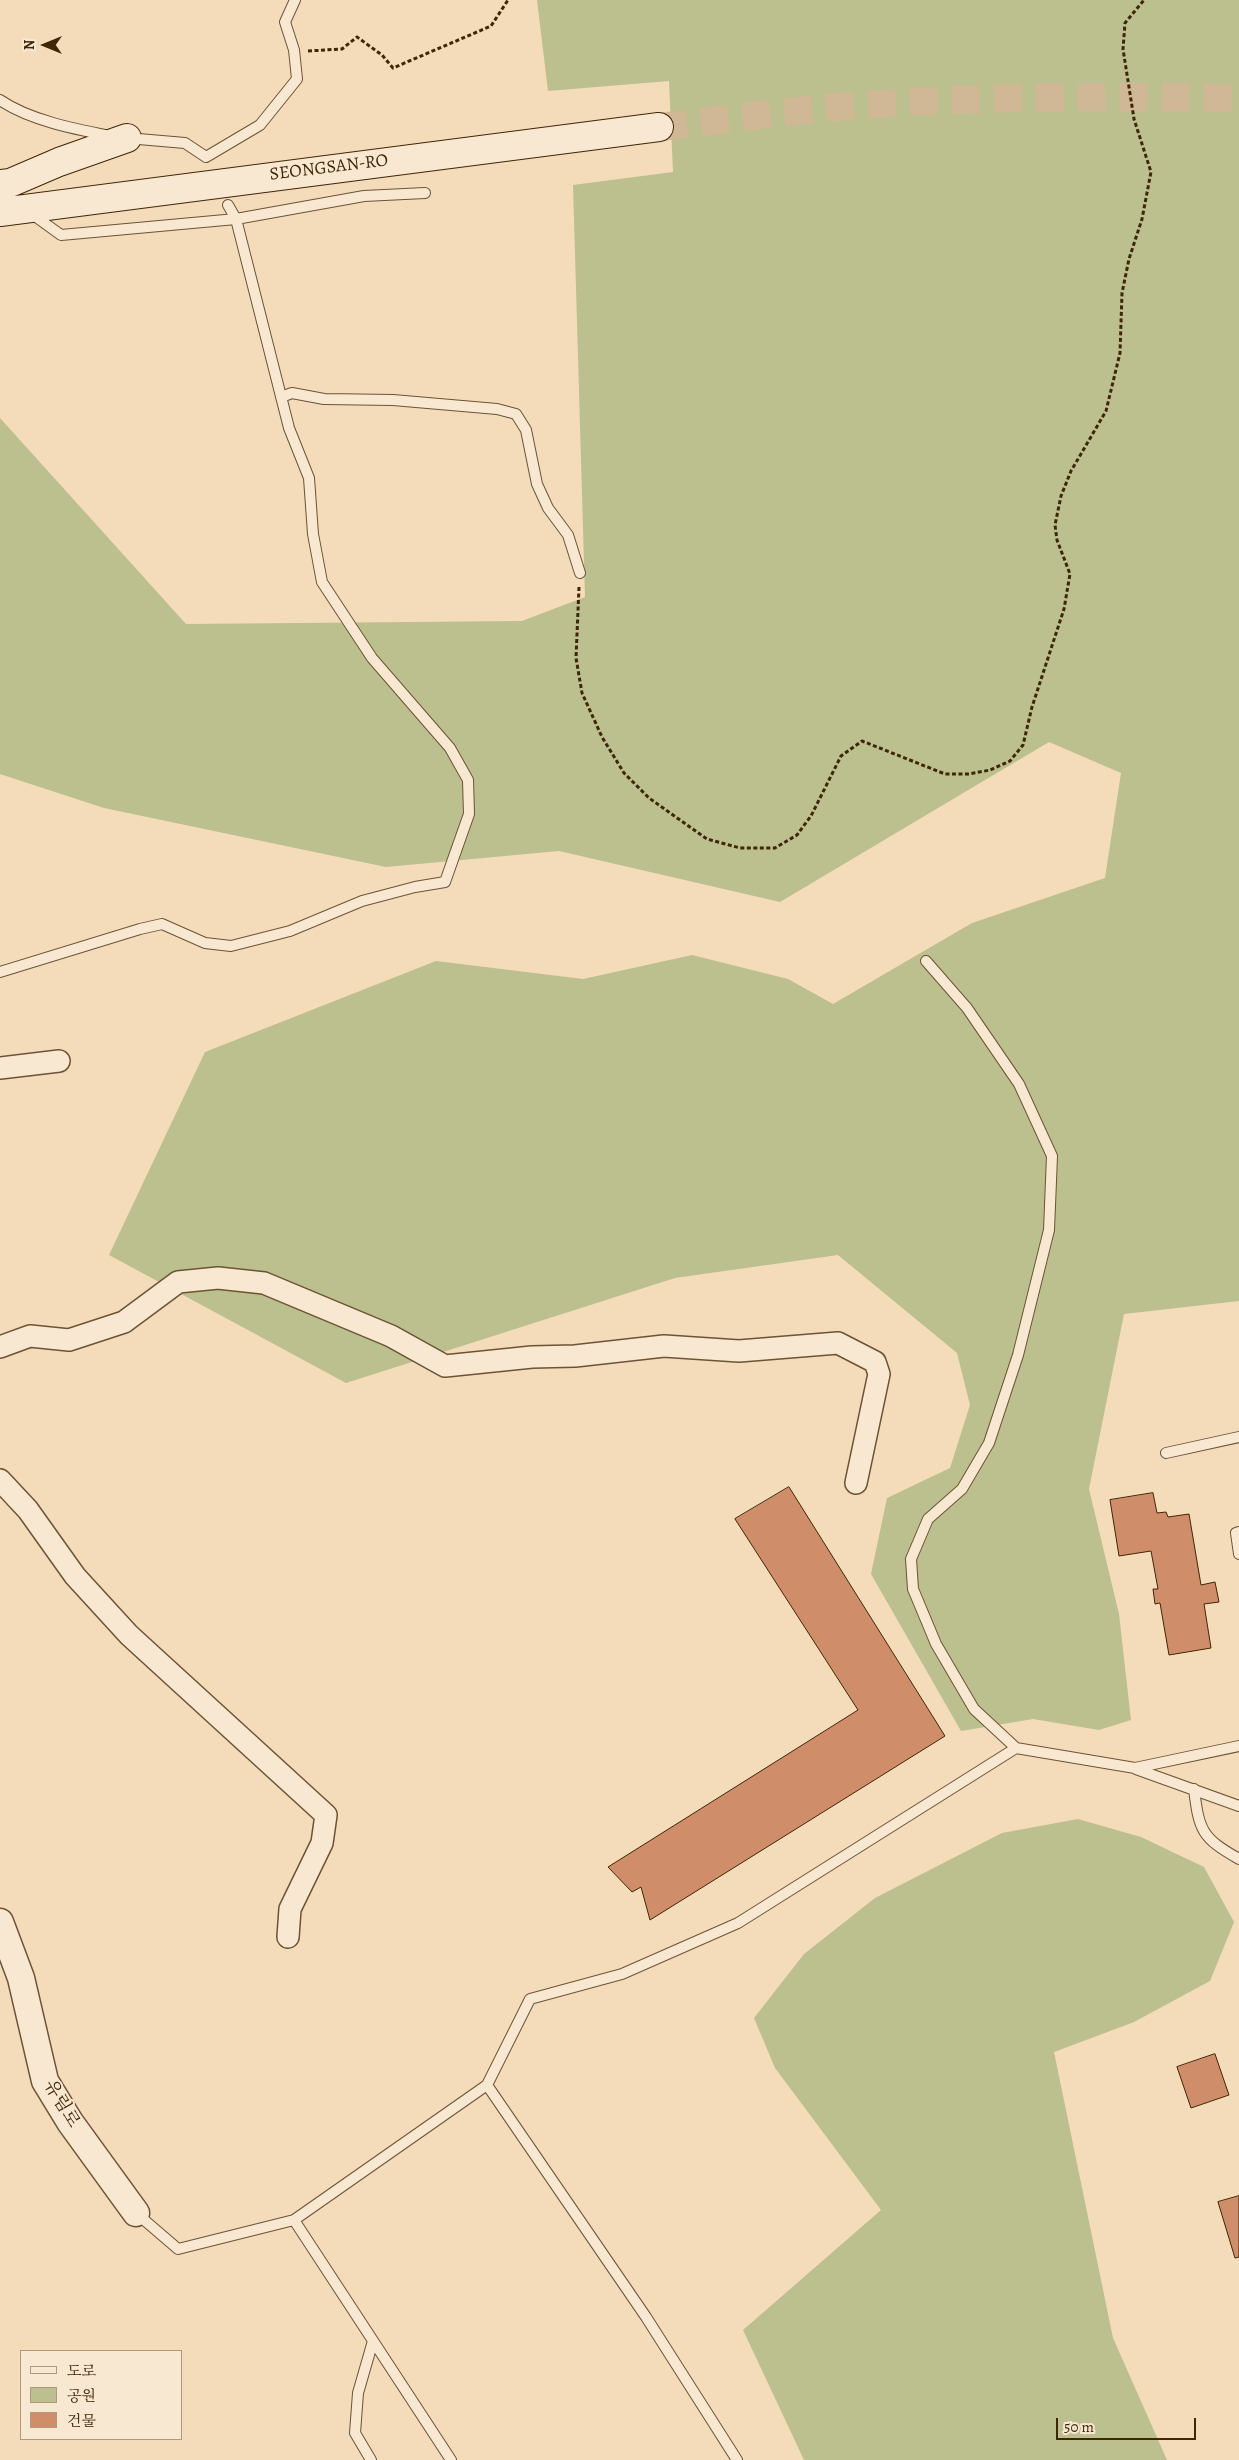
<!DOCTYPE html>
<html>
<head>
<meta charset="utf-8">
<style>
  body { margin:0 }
  #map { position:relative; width:1239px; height:2460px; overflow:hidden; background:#f4dbba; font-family:Alegreya,"Noto Serif KR",serif }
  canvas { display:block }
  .legend { position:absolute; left:20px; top:2350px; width:162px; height:90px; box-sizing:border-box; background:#f8e8d2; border:1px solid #ae9a81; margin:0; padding:6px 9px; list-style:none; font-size:15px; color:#3e2607 }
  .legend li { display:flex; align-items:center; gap:10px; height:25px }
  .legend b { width:25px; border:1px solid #ae9a81 }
  .north { position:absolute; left:20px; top:20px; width:50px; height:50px; -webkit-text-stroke:4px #f8e8d2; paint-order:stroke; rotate:270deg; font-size:14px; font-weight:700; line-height:20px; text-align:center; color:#3e2607 }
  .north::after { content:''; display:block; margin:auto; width:18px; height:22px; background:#3e2607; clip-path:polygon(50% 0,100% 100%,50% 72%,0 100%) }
  .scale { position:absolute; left:1056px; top:2418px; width:140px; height:22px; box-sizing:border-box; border:2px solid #3e2607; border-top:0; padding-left:6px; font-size:15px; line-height:18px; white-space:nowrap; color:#3e2607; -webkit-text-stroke:4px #f8e8d2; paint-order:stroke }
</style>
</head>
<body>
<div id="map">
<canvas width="1239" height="2460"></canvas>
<ul class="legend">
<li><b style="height:6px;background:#f8e8d2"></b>도로</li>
<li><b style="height:14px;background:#bcc08f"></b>공원</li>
<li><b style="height:14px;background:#d08d69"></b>건물</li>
</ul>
<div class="north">N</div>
<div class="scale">50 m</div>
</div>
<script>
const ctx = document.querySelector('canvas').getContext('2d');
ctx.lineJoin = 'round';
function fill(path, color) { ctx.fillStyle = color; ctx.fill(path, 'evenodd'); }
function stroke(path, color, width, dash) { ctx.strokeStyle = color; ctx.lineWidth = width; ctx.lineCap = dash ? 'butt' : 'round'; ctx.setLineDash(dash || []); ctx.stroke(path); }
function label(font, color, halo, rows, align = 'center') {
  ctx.font = font + ' Alegreya,"Noto Serif KR",serif'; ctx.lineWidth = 4; ctx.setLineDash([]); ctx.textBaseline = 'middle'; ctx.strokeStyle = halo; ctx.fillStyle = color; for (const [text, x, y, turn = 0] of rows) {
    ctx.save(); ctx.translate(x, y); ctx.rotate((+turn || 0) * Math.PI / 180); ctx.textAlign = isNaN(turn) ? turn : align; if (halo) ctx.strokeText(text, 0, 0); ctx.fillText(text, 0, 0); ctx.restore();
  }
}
const green = new Path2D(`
  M537 0H1239V1301L1124 1314 1089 1489 1119 1614 1131 1720 1099 1730 1033 1719 961 1731 871 1574 887 1498 950 1468 970 1405 957 1353 838 1255 675 1278 346 1383 109 1255 205 1052 436 961 583 979 692 955 788 979 833 1004 972 923 1105 878 1121 773 1049 742 780 902 559 851 386 867 104 808 0 774V418L186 624 522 621 585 597 573 185 673 172 669 81 548 91Z
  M1078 1819 1141 1837 1204 1867 1234 1922 1210 1981 1134 2022 1054 2052 1113 2338 1167 2460H804L743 2330 881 2210 775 2068 754 2018 804 1954 875 1898 1002 1833Z`);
const building = new Path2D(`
  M789 1487 945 1736 650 1920 641 1887 632 1892 608 1867 858 1710 735 1519Z
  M1153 1493 1157 1513 1166 1512 1168 1517 1189 1514 1201 1585 1215 1582 1219 1602 1204 1604 1211 1648 1169 1655 1160 1603 1155 1604 1153 1589H1158L1151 1551 1119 1556 1110 1500Z
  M1215 2054 1229 2095 1191 2108 1177 2067Z
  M1239 2196V2257L1235 2258 1218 2202Z`);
const secondaryTunnel = new Path2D(`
  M659 127C723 120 787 111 850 106 980 96 1109 96 1239 98`);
const path = new Path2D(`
  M308 51 342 49 357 37 382 55 393 68 491 26 508 0
  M579 587 576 658 582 693 602 737 624 773 649 798 707 839 740 848H775L797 835 811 816 841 756 862 741 945 774H969L990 770 1010 761 1023 745 1032 707 1064 609 1070 574 1057 540 1055 525 1061 496 1071 471 1106 411 1120 353 1122 293 1129 259 1142 219 1151 172 1134 119 1123 49 1125 23 1144 0`);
const service = new Path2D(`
  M0 100C29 120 75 129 110 136
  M127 138 185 143 206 157 260 125 297 79 294 50 285 22 295 0
  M32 214 61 235 236 219 364 196 425 193
  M281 397 292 393 324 399 393 400 497 409 516 414 526 430 537 484 548 508 568 535 580 573
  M926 961 967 1008 1019 1084 1052 1156 1049 1230 1018 1355 989 1443 962 1489 928 1519 911 1559 913 1589 936 1644 974 1709 1016 1748 1135 1768 1239 1746
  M0 972 140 929 162 924 205 943 231 946 290 931 362 901 415 887 445 882 469 814 468 780 450 748 372 658 322 582 313 534 309 478 289 428 236 219 228 205
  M1166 1453 1239 1437
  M1239 1532 1236 1533 1239 1554
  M1136 1769 1239 1806
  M1194 1789C1199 1831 1202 1838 1239 1859
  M487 2085 646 2317 737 2460
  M136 2213 178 2249 294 2220 487 2085 530 1999 622 1974 738 1923 1016 1748
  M294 2220 451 2460
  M371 2460 355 2433 358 2393 373 2341`);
const minor = new Path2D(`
  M0 1068 59 1061
  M0 1347 30 1336 69 1340 124 1322 178 1282 218 1278 264 1283 391 1336 445 1366 532 1357 575 1356 664 1346 739 1351 838 1343 875 1362 879 1374 856 1483
  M0 1480 28 1510 75 1576 129 1635 326 1815 322 1843 290 1909 288 1937`);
const tertiary = new Path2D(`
  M0 1922 21 1978 45 2081 70 2122 136 2213`);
const secondary = new Path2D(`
  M0 184 10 183 59 162 127 138
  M0 212 659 127`);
const streetNames = [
  ["SEONGSAN-RO",329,168,-7],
  ["유림로",61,2104,59]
];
fill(green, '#bcc08f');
fill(building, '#d08d69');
stroke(building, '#3e2607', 1);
stroke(secondaryTunnel, '#d0b796', 28, [28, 14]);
stroke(service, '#6c5334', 12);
stroke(minor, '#6c5334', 24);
stroke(tertiary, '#6c5334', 29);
stroke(secondary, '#3e2607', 30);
stroke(path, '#3e2607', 3, [4, 2.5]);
stroke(service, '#f8e8d2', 10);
stroke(minor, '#f8e8d2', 21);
stroke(tertiary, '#f8e8d2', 26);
stroke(secondary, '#f8e8d2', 28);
label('18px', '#3e2607', '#f8e8d2', streetNames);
</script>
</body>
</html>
